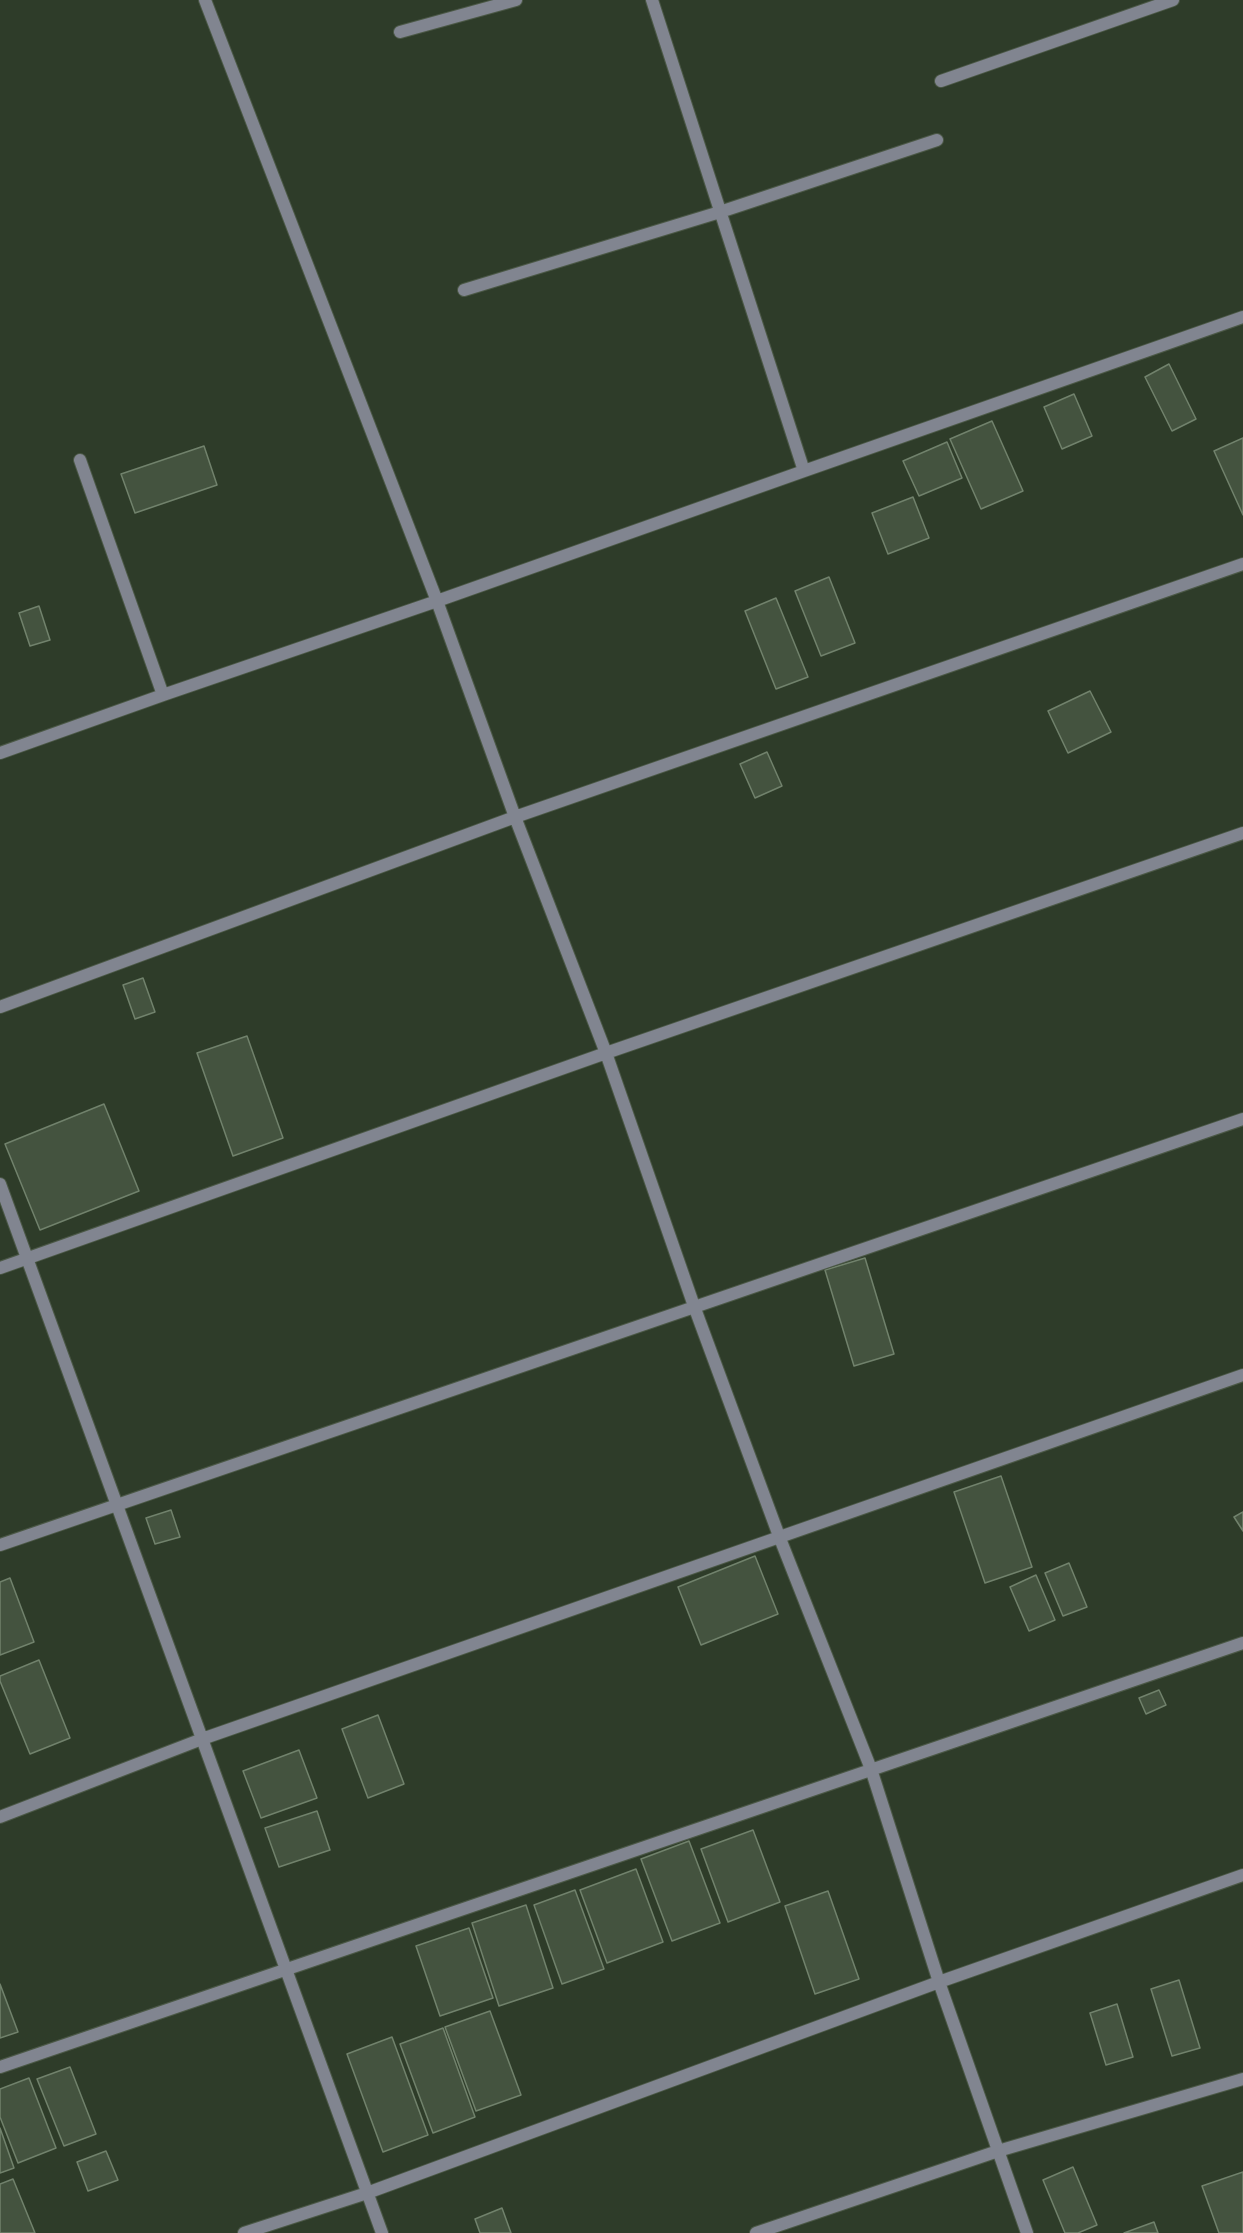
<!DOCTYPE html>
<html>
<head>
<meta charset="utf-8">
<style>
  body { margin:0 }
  canvas { display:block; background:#2e3c29 }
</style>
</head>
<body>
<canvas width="1243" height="2233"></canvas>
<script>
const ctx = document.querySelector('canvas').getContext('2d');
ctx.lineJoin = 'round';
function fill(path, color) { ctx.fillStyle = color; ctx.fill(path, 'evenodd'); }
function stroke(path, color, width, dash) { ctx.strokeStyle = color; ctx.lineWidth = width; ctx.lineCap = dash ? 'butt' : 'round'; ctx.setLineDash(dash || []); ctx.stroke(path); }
const building = new Path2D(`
  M1169 364 1196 419 1172 431 1145 377Z
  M1074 394 1092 436 1062 449 1044 407Z
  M992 421 1023 491 981 509 950 439Z
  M1243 438V515L1214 451Z
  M947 442 962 478 919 496 903 461Z
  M204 446 217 485 135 513 121 474Z
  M913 497 929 538 888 554 872 513Z
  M829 577 855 643 821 656 795 591Z
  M776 598 808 677 776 689 745 611Z
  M39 606 50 640 30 646 19 613Z
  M1090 691 1111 732 1068 753 1048 711Z
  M767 752 782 786 755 798 740 764Z
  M143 978 155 1012 135 1019 123 985Z
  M247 1036 283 1138 233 1156 197 1053Z
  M104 1104 139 1191 40 1230 5 1144Z
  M865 1258 894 1354 854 1366 825 1270Z
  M1001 1476 1032 1567 985 1583 954 1492Z
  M171 1510 180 1537 155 1544 146 1518Z
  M1243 1512V1531L1234 1517Z
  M755 1556 778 1614 701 1645 678 1587Z
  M1069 1563 1087 1607 1063 1616 1045 1573Z
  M1036 1575 1055 1620 1029 1631 1010 1587Z
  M10 1578 34 1642 0 1655V1582Z
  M39 1660 70 1738 30 1754 0 1681V1676Z
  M1159 1690 1166 1705 1146 1714 1139 1698Z
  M378 1715 404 1784 368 1798 342 1729Z
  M299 1750 317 1798 261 1818 243 1771Z
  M317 1811 330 1850 279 1867 265 1828Z
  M753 1830 780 1902 728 1922 701 1849Z
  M689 1841 720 1923 672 1941 641 1859Z
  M636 1869 663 1942 607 1963 580 1890Z
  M575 1890 604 1969 562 1984 534 1905Z
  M828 1891 859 1979 815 1994 785 1906Z
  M526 1905 553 1988 499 2006 472 1923Z
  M469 1928 493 1998 440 2016 416 1946Z
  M1179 1980 1200 2048 1172 2056 1151 1989Z
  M0 1984 18 2032 0 2038Z
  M1117 2004 1133 2057 1106 2065 1090 2013Z
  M490 2011 521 2095 476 2111 445 2027Z
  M443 2028 475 2117 433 2133 400 2044Z
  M392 2037 428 2135 383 2152 347 2054Z
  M70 2067 96 2134 64 2146 37 2079Z
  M29 2078 56 2148 18 2163 0 2117V2089Z
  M0 2128 14 2168 0 2173Z
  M106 2151 118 2180 88 2191 77 2162Z
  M1073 2167 1097 2225 1078 2233H1065L1043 2180Z
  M1243 2172V2233H1219L1202 2186Z
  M13 2179 35 2233H0V2184Z
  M502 2208 511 2233H480L475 2219Z
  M1154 2222 1158 2233H1124Z`);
const minor = new Path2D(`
  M652 0 804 471 437 601 515 817 606 1053 694 1306 779 1536 871 1769 939 1982 1027 2233
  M400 32 516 0
  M941 81 1173 0
  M464 290 720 212 937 140
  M80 460 163 695 437 601 205 0
  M804 471 1243 317
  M0 753 163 695
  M0 1007 515 817 1243 564
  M0 1184 382 2233
  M0 1268 606 1053 1243 833
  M0 1545 1243 1119
  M0 1817 202 1739 1243 1375
  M0 2067 1243 1643
  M244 2233 367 2193 939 1982 1243 1875
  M756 2233 998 2151 1243 2079`);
fill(building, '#44533f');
stroke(building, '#71826c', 1.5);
stroke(minor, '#4b5846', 14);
stroke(minor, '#818590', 12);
</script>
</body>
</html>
